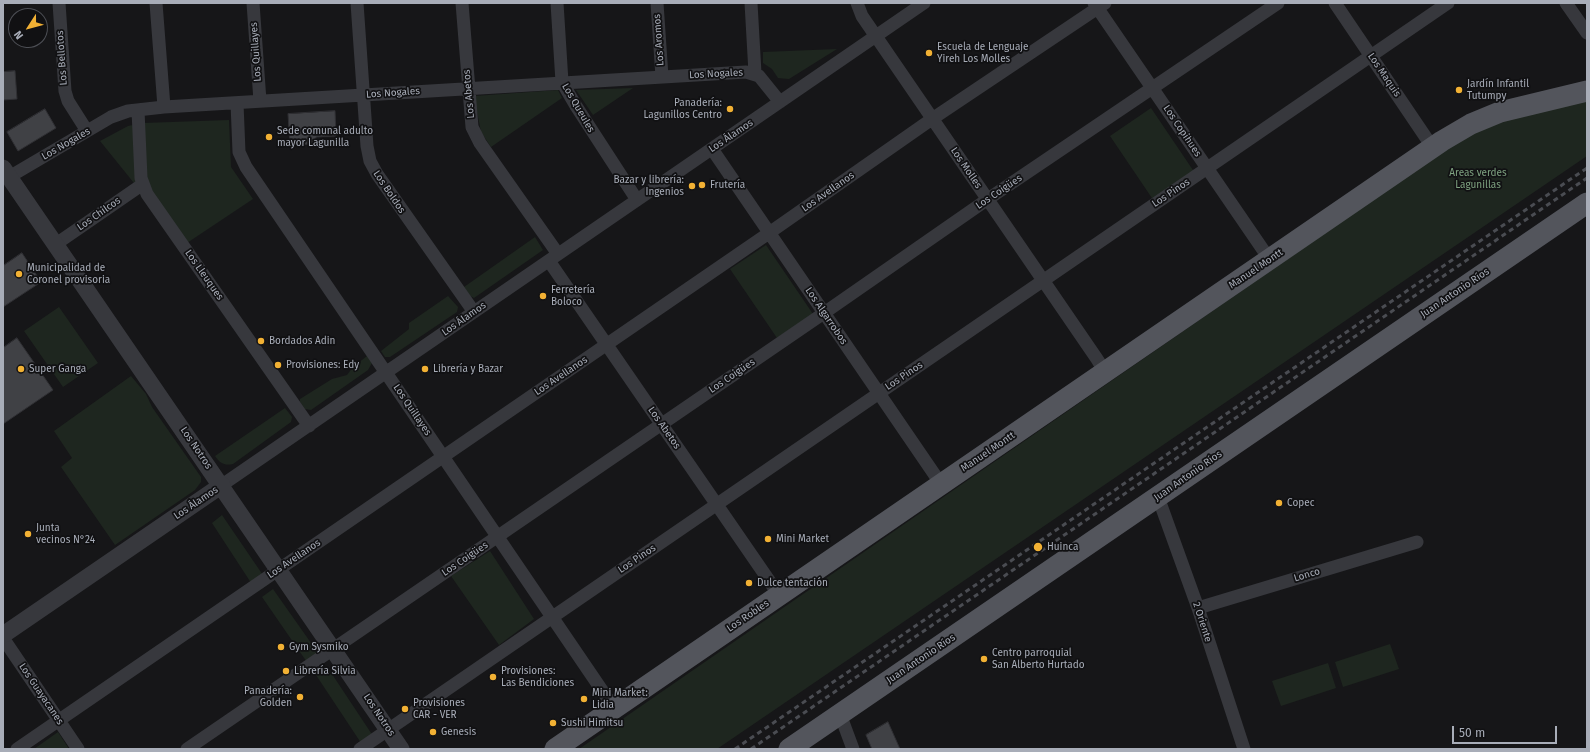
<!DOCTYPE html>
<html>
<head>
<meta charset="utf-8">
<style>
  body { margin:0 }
  #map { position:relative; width:1590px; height:752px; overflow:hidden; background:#161618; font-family:"Fira Sans",sans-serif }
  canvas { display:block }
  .frame { position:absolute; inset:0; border:4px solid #a8adb8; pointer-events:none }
  .north { position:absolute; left:8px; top:8px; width:40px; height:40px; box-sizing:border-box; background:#111113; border:1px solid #4d4f55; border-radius:50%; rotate:234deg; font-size:11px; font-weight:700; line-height:16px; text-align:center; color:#a8adb8 }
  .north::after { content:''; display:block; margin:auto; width:14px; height:18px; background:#f2b134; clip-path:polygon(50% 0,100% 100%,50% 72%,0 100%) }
  .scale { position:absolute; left:1452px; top:726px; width:105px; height:18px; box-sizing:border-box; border:2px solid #a8adb8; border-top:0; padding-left:5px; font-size:12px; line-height:14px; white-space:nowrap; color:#a8adb8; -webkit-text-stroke:3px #111113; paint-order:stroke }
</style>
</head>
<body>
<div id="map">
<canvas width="1590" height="752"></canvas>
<div class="frame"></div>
<div class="north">N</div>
<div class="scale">50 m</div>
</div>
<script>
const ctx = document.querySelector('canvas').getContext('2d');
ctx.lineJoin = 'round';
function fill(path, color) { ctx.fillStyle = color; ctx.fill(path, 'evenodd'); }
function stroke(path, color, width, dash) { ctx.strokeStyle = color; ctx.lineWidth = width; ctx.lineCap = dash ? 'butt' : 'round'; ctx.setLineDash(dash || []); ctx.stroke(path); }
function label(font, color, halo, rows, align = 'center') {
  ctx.font = font + ' "Fira Sans",sans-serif'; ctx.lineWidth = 3.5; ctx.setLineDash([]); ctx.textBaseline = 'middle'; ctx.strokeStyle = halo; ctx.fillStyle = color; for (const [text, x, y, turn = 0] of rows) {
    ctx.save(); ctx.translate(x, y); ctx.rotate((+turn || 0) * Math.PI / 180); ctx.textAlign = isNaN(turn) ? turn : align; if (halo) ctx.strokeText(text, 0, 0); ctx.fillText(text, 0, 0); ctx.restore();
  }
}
const green = new Path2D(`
  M837 49 789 79 778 78 772 69 763 63V52Z
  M633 88 593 115 576 90Z
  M558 90 562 98 491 147 481 132 474 96Z
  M1587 99V156L717 749H579L1454 144 1488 124Z
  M1151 108 1199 179 1158 207 1110 136Z
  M229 120 231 167 253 199 184 245 100 141 128 126 143 123Z
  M535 237 543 250 474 298 470 296 464 287Z
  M766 245 813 314 777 338 730 269Z
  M448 296 458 307 457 312 390 357H385L381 351 409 329V323Z
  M59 307 98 363 63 387 24 331Z
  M367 356 372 363 368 370 311 410 305 409 300 402V399L332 379 347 375 353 367Z
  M131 376 146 394 152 407 201 477V482L195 490 115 545 61 467 72 458 54 431Z
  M285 408 292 417 291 422 233 464C224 466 220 463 215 456Z
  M222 515 269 584 257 592 212 523Z
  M490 551 534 619 499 645 451 576Z
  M273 589 323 660 311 668 262 597Z
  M1390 644 1399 669 1343 687 1335 662Z
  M1328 663 1336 688 1281 706 1272 681Z
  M328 668 377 742 365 749 316 675Z
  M58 732 69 749H34Z`);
const building = new Path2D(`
  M15 71 17 99 3 100V72Z
  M45 109 56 128 18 151 7 132Z
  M335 111 336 136 316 137V144L290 145 288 114Z
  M22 253 41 282 3 307V266Z
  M17 338 53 390 3 424V348Z
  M888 722 900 749H872L866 735Z`);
const minor = new Path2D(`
  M59 3 65 91 68 101 87 131
  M156 3 164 107
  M253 3 260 101
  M357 3 367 146 370 161 377 174 474 312
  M462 3 472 127 480 143 558 254
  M557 3 562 82 576 106 637 200
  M657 3 662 77
  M751 3 755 73
  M857 3 862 16 1097 359 1105 372
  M1094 3 1270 260
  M1335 3 1433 148
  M1566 3 1587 33
  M237 103 239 152 246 167 614 708
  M138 110 141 178 147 194 309 426
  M712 149 941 484
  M9 177 111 117 128 111 164 107 746 72 759 76 780 102
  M56 244 143 184
  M549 261 779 595
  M222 485 924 3
  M1158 497 1198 608 1244 749
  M1198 608 1417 542
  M3 638 78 749
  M840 714 853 749
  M17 749 769 233 932 119 1105 3
  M187 749 824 313 988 199 1278 3
  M360 749 1448 3`);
const tertiary = new Path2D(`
  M3 168 401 749
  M3 635 222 485`);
const primary = new Path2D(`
  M555 749 1442 141 1471 124 1500 112 1587 91
  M789 749 1587 203`);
const rail = new Path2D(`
  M735 749 1587 168
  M751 749 1587 178`);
const markers = [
  [929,53,4,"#f2b134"],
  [1459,90,4,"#f2b134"],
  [730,109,4,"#f2b134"],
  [269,137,4,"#f2b134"],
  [702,185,4,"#f2b134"],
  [692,186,4,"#f2b134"],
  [19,274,4,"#f2b134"],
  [543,296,4,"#f2b134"],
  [261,341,4,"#f2b134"],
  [278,365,4,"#f2b134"],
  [21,369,4,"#f2b134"],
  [425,369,4,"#f2b134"],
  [1279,503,4,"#f2b134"],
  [28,534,4,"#f2b134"],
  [768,539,4,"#f2b134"],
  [1038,547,5,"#f2b134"],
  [749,583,4,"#f2b134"],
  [281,647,4,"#f2b134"],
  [984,659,4,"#f2b134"],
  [286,671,4,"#f2b134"],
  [493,677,4,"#f2b134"],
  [300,697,4,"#f2b134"],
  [584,699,4,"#f2b134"],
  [405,709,4,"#f2b134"],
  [553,723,4,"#f2b134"],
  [433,732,4,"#f2b134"]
];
const streetNames = [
  ["Los Aromos",659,40,-94],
  ["Los Quillayes",256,52,-94],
  ["Los Bellotos",62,58,-94],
  ["Los Nogales",716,74,-3],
  ["Los Maquis",1384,75,56],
  ["Los Nogales",393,93,-4],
  ["Los Abetos",469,94,-95],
  ["Los Queules",578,108,60],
  ["Los Copihues",1182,131,56],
  ["Los Álamos",731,136,-34],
  ["Los Nogales",66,144,-30],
  ["Los Molles",966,168,56],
  ["Los Boldos",389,192,56],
  ["Los Avellanos",828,192,-35],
  ["Los Coigües",999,192,-34],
  ["Los Pinos",1171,193,-34],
  ["Los Chilcos",99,214,-35],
  ["Manuel Montt",1256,269,-34],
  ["Los Lleuques",204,275,55],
  ["Juan Antonio Ríos",1455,293,-34],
  ["Los Algarrobos",826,316,56],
  ["Los Álamos",464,319,-35],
  ["Los Avellanos",561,376,-34],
  ["Los Coigües",732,376,-34],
  ["Los Pinos",904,376,-34],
  ["Los Quillayes",412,410,56],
  ["Los Abetos",664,428,55],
  ["Los Notros",196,448,56],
  ["Manuel Montt",988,452,-34],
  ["Juan Antonio Ríos",1188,476,-35],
  ["Los Álamos",196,503,-34],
  ["Los Avellanos",294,559,-34],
  ["Los Coigües",465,559,-34],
  ["Los Pinos",637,559,-34],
  ["Lonco",1307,575,-17],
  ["Los Robles",748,616,-34],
  ["2 Oriente",1202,622,72],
  ["Juan Antonio Ríos",921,659,-34],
  ["Los Guayacanes",41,694,56],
  ["Los Notros",379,715,56]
];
const poiNames = [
  ["Escuela de Lenguaje",937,47],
  ["Yireh Los Molles",937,59],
  ["Jardín Infantil",1467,84],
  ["Tutumpy",1467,96],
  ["Panadería:",722,103,"right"],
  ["Lagunillos Centro",722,115,"right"],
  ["Sede comunal adulto",277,131],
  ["mayor Lagunilla",277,143],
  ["Bazar y librería:",684,180,"right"],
  ["Ingenios",684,192,"right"],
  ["Frutería",710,185],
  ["Municipalidad de",27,268],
  ["Coronel provisoria",27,280],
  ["Ferretería",551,290],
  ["Boloco",551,302],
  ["Bordados Adin",269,341],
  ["Provisiones: Edy",286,365],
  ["Super Ganga",29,369],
  ["Librería y Bazar",433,369],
  ["Copec",1287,503],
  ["Junta",36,528],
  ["vecinos N°24",36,540],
  ["Mini Market",776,539],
  ["Huinca",1047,547],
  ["Dulce tentación",757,583],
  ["Gym Sysmiko",289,647],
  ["Centro parroquial",992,653],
  ["San Alberto Hurtado",992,665],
  ["Librería Silvia",294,671],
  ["Provisiones:",501,671],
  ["Las Bendiciones",501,683],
  ["Panadería:",292,691,"right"],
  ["Golden",292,703,"right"],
  ["Mini Market:",592,693],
  ["Lidia",592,705],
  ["Provisiones",413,703],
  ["CAR - VER",413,715],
  ["Sushi Himitsu",561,723],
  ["Genesis",441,732]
];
const parkNames = [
  ["Areas verdes",1478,173],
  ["Lagunillas",1478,185]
];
fill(green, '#1e261f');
fill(building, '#404145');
stroke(building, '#303034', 1);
stroke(minor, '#37383d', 13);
stroke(tertiary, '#37383d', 17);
stroke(primary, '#53555c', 21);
stroke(rail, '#4a4c52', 3, [5, 4]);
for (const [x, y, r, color] of markers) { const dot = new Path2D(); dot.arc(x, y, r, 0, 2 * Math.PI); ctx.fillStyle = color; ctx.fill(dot); stroke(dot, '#111113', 1.5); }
label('10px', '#a8adb8', '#111113', streetNames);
label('10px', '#a8adb8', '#111113', poiNames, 'left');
label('10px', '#7fa381', '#111113', parkNames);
</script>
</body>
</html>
